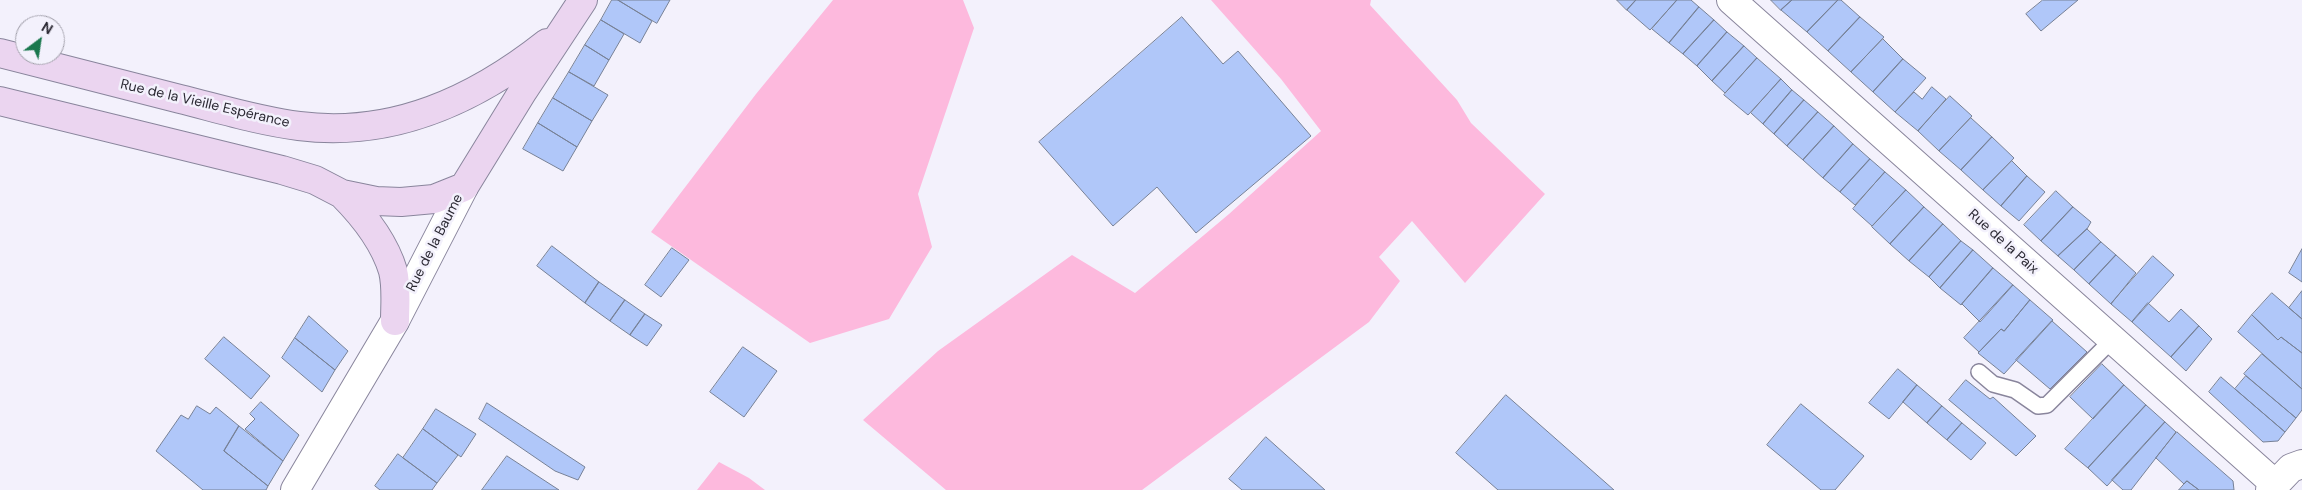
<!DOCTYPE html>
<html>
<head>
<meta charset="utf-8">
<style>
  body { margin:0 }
  #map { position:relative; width:2302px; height:490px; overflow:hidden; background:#f3f1fc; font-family:"DM Sans",sans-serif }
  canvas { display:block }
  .north { position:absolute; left:15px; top:15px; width:50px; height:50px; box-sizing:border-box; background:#f3f1fc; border:1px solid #a3a1ac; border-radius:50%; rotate:31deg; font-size:14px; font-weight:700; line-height:20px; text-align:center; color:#2b2933 }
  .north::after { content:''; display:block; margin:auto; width:18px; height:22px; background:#1a784e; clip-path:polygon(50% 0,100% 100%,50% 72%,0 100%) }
</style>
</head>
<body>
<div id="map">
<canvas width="2302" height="490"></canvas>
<div class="north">N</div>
</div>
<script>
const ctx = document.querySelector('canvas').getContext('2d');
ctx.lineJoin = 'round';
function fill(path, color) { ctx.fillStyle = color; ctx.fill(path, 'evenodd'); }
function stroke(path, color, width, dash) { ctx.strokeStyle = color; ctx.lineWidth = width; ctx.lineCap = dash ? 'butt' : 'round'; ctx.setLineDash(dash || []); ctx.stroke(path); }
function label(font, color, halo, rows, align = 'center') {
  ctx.font = font + ' "DM Sans",sans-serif'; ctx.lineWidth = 5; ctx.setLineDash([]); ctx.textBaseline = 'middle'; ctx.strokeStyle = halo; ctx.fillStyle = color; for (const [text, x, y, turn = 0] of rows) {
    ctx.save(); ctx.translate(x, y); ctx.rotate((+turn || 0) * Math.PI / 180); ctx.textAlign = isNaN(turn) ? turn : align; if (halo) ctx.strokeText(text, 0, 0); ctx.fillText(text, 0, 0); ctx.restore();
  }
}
const green = new Path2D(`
  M833 0H963L974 28 918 194 932 247 889 319 810 343 651 232 756 94Z
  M1211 0H1371L1370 5 1457 100 1471 123 1545 194 1465 283 1412 221 1379 257 1400 281 1369 322 1142 490H946L863 420 938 351 1072 255 1135 293 1229 214 1321 131 1281 79Z
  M719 462 749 478 765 490H697Z`);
const building = new Path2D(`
  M612 0H618L652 21 640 43 601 20Z
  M618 0H670L657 23Z
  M1617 0H1636L1627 10Z
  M1636 0H1677L1650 30 1627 10Z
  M1677 0H1691L1699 7 1669 43 1652 29Z
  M1771 0H1792L1781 10Z
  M1792 0H1838L1807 32 1781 10Z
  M1838 0H1841L1860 17 1828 51 1807 32Z
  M2043 0H2078L2041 31 2026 14Z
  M1699 7 1714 20 1683 54 1669 43Z
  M1182 17 1223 64 1238 51 1311 136 1196 233 1157 187 1113 226 1039 142Z
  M1860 17 1884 37 1851 72 1828 51Z
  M601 20 624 34 609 60 585 45Z
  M1714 20 1727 32 1697 66 1683 54Z
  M1727 32 1744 46 1712 81 1697 66Z
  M1883 39 1903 59 1873 92 1851 72Z
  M585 45 609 60 594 86 569 72Z
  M1744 46 1757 58 1725 93 1712 81Z
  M1757 58 1781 79 1748 115 1724 95Z
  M1903 59 1926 78 1895 112 1873 92Z
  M569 72 608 95 592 121 553 98Z
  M1781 79 1792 90 1763 124 1751 113Z
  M1932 87 1946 99 1918 131 1895 112 1914 92 1922 99Z
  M1792 90 1804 100 1774 134 1763 124Z
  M1950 96 1972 116 1939 151 1918 131Z
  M553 98 592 121 577 147 538 123Z
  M1804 100 1818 112 1787 146 1774 134Z
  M1818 112 1834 126 1803 160 1787 146Z
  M1971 118 1992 137 1961 170 1939 151Z
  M538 123 577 147 563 171 523 149Z
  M1834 126 1853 144 1823 178 1803 160Z
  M1992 137 2014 158 1983 190 1961 170Z
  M1853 144 1870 159 1840 192 1823 178Z
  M1870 159 1885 172 1855 205 1840 192Z
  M2012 161 2027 176 2001 206 1983 190Z
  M1885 172 1906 190 1872 226 1853 209Z
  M2027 176 2045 192 2019 221 2001 206Z
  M1906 190 1924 207 1890 244 1872 227Z
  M2056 191 2073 207 2041 241 2024 225Z
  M1924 207 1943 224 1909 261 1890 244Z
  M2073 207 2091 222 2087 229 2058 256 2041 241Z
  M1943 224 1961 241 1929 277 1909 261Z
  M2087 229 2101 242 2074 270 2058 256Z
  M1961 241 1973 250 1940 288 1929 277Z
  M2101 242 2116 255 2089 284 2074 270Z
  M552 246 599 282 585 303 537 266Z
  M672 248 689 260 661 297 645 285Z
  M2302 249V282L2289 273Z
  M1973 250 1993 268 1961 305 1940 288Z
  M2116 255 2136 273 2111 304 2089 284Z
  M2153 256 2174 275 2132 322 2111 304Z
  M1993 268 2013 285 1980 322 1962 304Z
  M599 282 625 300 610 321 585 303Z
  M2013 285 2030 300 2004 331 2001 329 1979 352 1964 338Z
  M2302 291V319L2289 308Z
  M2272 293 2302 319V353L2281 337 2278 340 2252 315Z
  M625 300 645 314 630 335 610 321Z
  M2030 300 2053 320 2004 374 1978 353 2001 329 2004 331Z
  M2148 303 2169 322 2181 309 2199 326 2171 357 2132 322Z
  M645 314 662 325 647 346 630 335Z
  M2252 315 2278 340 2281 337 2302 353V389L2238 332Z
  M309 316 348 351 335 370 295 338Z
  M2052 321 2087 352 2050 389 2016 360Z
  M2199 326 2212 339 2186 371 2171 357Z
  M224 337 270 376 251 399 205 359Z
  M295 338 335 370 322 392 282 358Z
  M743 347 777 371 744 417 710 392Z
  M2262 354 2302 389V410L2296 418 2244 374Z
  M2102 364 2124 385 2093 419 2070 397Z
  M1898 369 1917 385 1889 419 1869 403Z
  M2246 376 2296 418 2285 432 2235 389Z
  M2221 377 2285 432 2278 441 2263 442 2209 392Z
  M1966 380 1990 399 1993 397 2036 436 2016 456 1949 400Z
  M1917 385 1942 406 1927 423 1903 402Z
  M2124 385 2146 405 2088 468 2065 449Z
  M1506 395 1614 490H1498L1456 453Z
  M261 402 299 435 283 461 245 429 255 419 250 414Z
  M487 403 585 467 578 480 555 471 479 419Z
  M1801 404 1864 456 1835 490H1821L1767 445Z
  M2146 405 2165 422 2107 486 2088 468Z
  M197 406 210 414 216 407 239 426 224 451 268 486 266 490H203L156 451 181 415 188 419Z
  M1942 406 1962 423 1947 440 1927 423Z
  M436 409 476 434 461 457 423 429Z
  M2165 422 2176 432 2131 490H2123L2112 480Z
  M1962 423 1986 443 1971 460 1947 440Z
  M239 426 283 461 268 486 224 451Z
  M423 429 458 455 437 483 403 458Z
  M2177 432 2233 481 2234 490H2199L2187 481 2184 484 2156 458Z
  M1266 437 1325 490H1242L1229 479Z
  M398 454 437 483 432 490H380L375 486Z
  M507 456 559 490H482Z
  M2187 481 2199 490H2179Z`);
const lane = new Path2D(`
  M1979 372 1993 384 2015 390 2038 406 2047 405 2112 340`);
const street = new Path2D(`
  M1731 0 2275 484
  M295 490 395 321 464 187
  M2270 490 2291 468 2302 464`);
const secondary = new Path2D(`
  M0 53C60 68 120 84 180 99 220 109 259 121 299 126 393 138 475 100 547 43
  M0 101 282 170 315 180 342 194 376 201 401 202 434 199 464 187 523 91 583 0
  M342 194C363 215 384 241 393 271 397 287 395 305 395 321`);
const streetNames = [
  ["Rue de la Vieille Espérance",205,104,13],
  ["Rue de la Paix",2003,242,42],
  ["Rue de la Baume",435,243,-63]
];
fill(green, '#fdb9dd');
fill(building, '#b0c7f9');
stroke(building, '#778196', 1);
stroke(lane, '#89859c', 18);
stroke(street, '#89859c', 30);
stroke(secondary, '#89859c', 30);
stroke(lane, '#fff', 15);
stroke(street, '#fff', 28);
stroke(secondary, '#ebd5f0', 28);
label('14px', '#2b2933', '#f3f1fc', streetNames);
</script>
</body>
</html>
